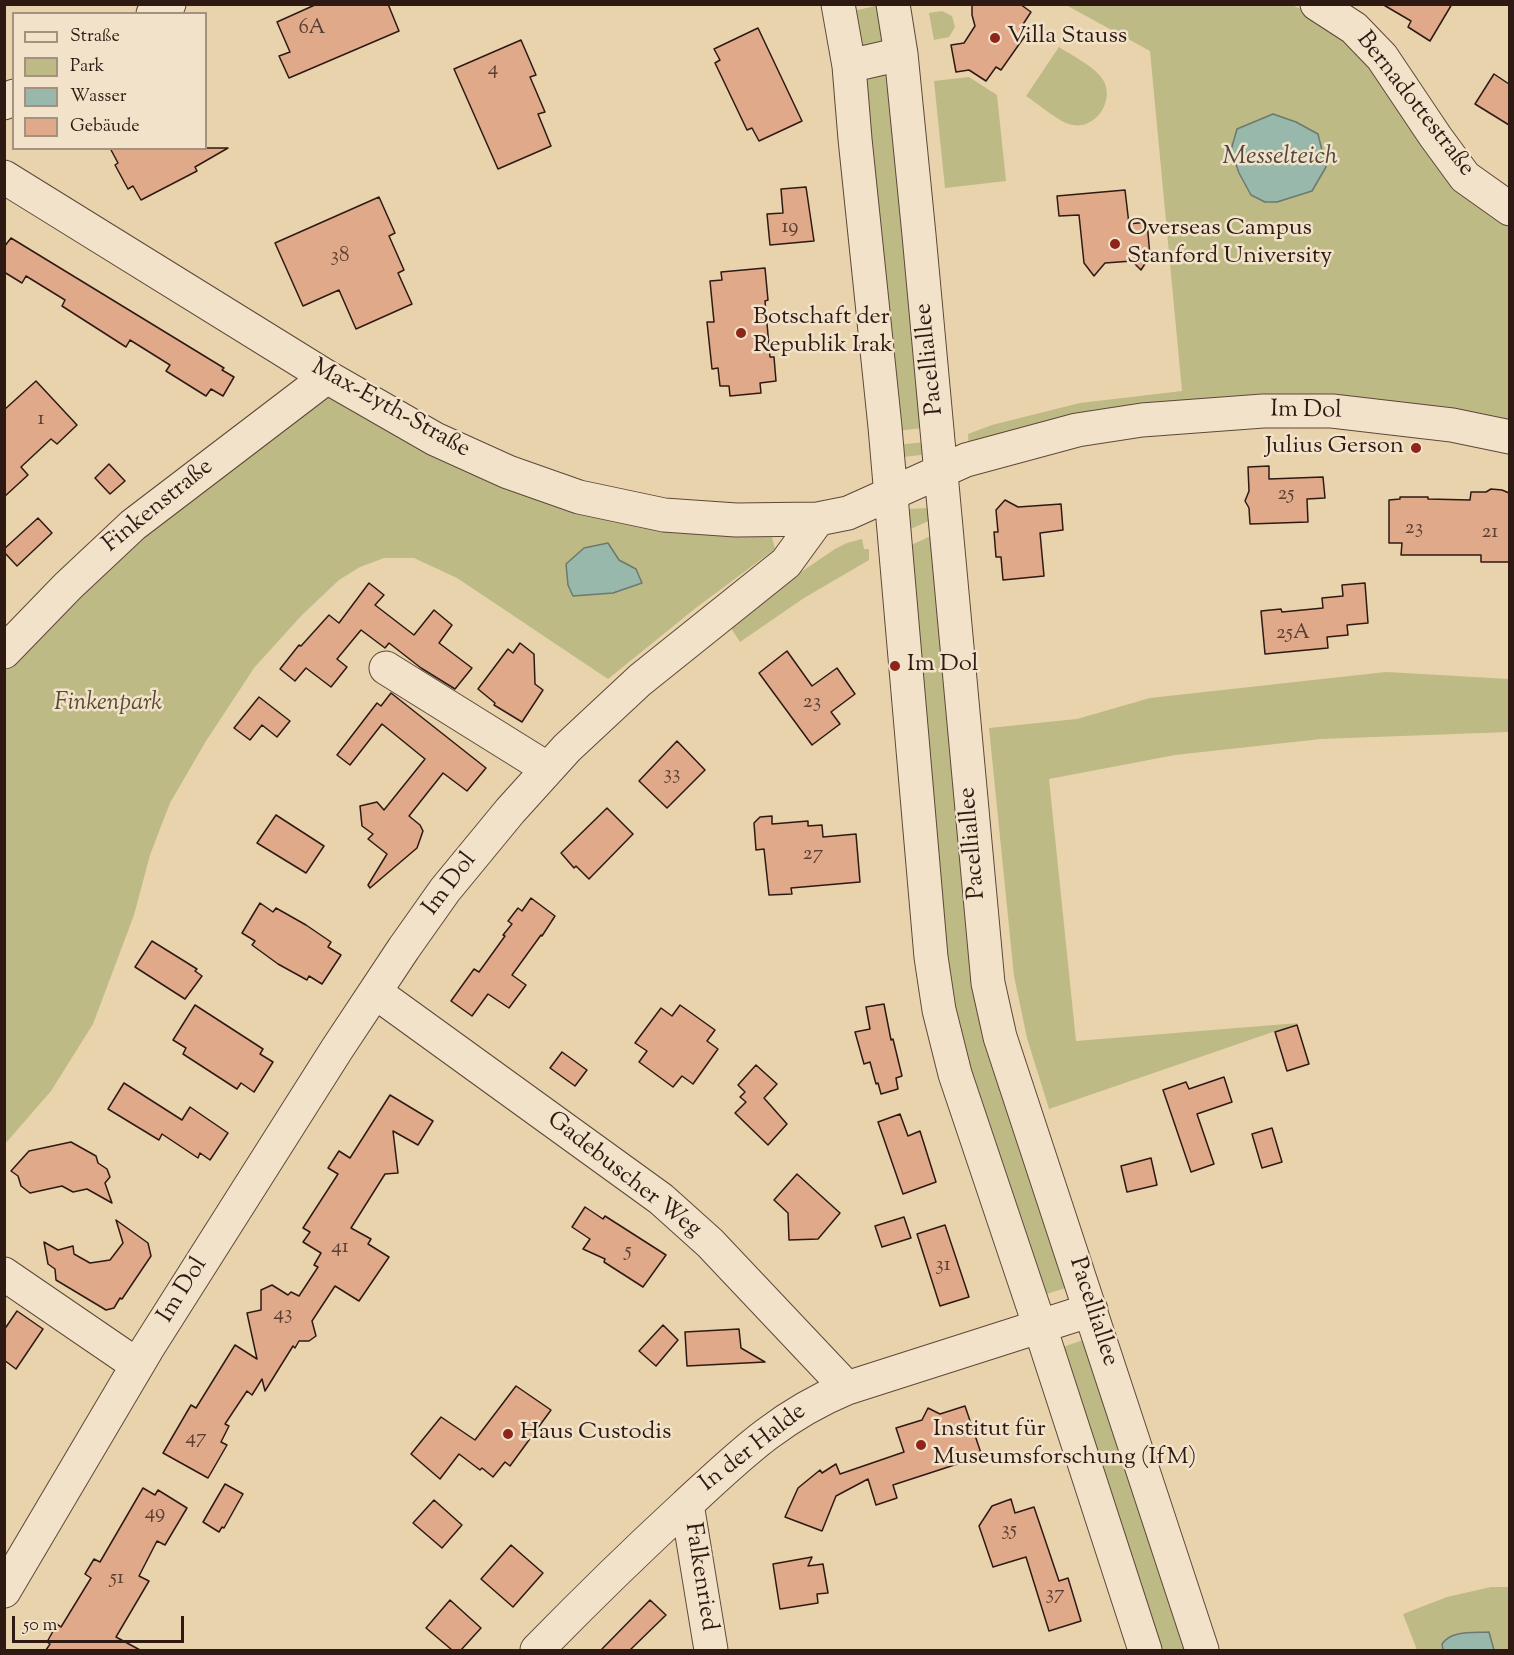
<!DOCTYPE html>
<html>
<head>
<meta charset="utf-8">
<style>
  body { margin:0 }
  #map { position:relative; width:1514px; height:1655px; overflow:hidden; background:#e9d3ac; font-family:"Sorts Mill Goudy",serif }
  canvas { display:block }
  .frame { position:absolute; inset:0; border:6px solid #2e1a13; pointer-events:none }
  .legend { position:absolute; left:12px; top:12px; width:195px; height:138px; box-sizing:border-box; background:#f1e2c9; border:2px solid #a39280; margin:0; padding:8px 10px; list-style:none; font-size:18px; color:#2e1a13 }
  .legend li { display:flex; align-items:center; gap:12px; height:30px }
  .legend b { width:30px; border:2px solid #a39280 }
  .scale { position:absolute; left:12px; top:1616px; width:172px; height:27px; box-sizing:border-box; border:3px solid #2e1a13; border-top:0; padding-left:8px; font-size:18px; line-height:21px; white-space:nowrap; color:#2e1a13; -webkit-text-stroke:4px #f1e2c9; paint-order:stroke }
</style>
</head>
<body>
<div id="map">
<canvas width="1514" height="1655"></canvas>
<div class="frame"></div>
<ul class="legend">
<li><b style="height:8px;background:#f1e2c9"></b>Straße</li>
<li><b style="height:16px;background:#bdba85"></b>Park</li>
<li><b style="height:16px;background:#97b8aa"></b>Wasser</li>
<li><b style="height:16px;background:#dfa98a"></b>Gebäude</li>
</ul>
<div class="scale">50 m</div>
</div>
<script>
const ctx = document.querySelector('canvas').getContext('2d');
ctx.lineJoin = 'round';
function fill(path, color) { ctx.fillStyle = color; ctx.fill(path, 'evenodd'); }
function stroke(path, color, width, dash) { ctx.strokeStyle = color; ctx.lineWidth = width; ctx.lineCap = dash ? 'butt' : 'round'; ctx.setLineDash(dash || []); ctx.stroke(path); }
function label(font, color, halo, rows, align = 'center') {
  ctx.font = font + ' "Sorts Mill Goudy",serif'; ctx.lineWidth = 5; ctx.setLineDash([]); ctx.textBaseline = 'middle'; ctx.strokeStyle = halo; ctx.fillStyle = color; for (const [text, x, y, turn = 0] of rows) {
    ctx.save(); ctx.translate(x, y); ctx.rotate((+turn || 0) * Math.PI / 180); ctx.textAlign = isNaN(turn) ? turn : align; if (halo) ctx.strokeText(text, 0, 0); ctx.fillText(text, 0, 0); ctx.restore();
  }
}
const green = new Path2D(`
  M1289 4 1318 16 1345 35 1509 221V424L1451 412 969 448 968 434 992 425 1080 403 1182 391 1150 51 1066 5ZM1231 150 1312 191C1256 210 1250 204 1231 150Z
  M880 5 887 46 860 53 853 11Z
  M942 11 952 16 955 27 949 37 934 40 929 13Z
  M1059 47C1071 55 1093 66 1101 77 1118 98 1095 133 1069 124 1058 121 1037 103 1026 96Z
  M891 65 925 428 895 431 861 72Z
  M969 77 997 95 1006 181 945 188 934 81Z
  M341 395 426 445 770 529 775 549 697 607 608 679 457 578 414 558H384L360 567 339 580 301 616 254 668 206 741 170 803 150 855 134 915 93 1024 51 1091 5 1144V665L117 551 321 398Z
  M926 442V452L921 455 903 457 896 445Z
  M928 508 933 519 904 532 908 509Z
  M935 534 971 934 1069 1287 1040 1296 984 1124 950 1000 905 548Z
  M862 539 864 549H869V560L804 598 740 642 727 622 835 549 847 543Z
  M1386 672 1509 679V732L1321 739 1175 755 1049 779 1076 1041 1299 1023 1049 1109 1027 1038 1014 976 989 728 1077 719 1150 698Z
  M1086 1339 1188 1650H1156L1057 1349Z
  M1491 1587H1509V1650H1417L1403 1614 1447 1597Z`);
const water = new Path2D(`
  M1273 114 1296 122 1318 134 1326 167 1312 191 1277 202H1265L1251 195 1239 173 1231 150 1237 129Z
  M608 543 619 560 636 569 642 583 613 593 573 596 568 585 566 564 584 548Z
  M1489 1632 1494 1650H1443L1442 1644C1451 1630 1474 1633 1489 1632Z`);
const building = new Path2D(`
  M317 4H388L399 31 289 78 279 56 290 52 277 22Z
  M972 4H1020L1031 12 1020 29 1027 33 1001 70 996 67 986 81 969 70 956 72 951 45 964 43 975 26 972 15Z
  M1382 4H1452L1430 41 1408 27 1411 21Z
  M758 28 802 121 759 141 752 128 747 130 715 63 720 60 714 49Z
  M521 40 536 75 530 77 545 112 538 114 551 146 498 169 454 69Z
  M1494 74 1509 84V125L1475 104Z
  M110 148H228L195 167 197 171 141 200 133 186 128 189 115 165 118 163Z
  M806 187 814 241 770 245 767 214 783 213 781 189Z
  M1125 190 1129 224 1147 222 1150 256 1141 270 1132 261 1105 263 1094 276 1084 263 1079 215 1059 216 1057 196Z
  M379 197 395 233 389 236 404 270 398 273 412 304 356 329 339 290 303 306 275 243Z
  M11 238 224 368 222 370 234 377 223 396 211 389 206 396 166 371 170 365 130 340 126 347 62 306 65 300 26 276 22 283 4 272V247Z
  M765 268 768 300 765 301 770 357H774L776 381 760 383 761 393 730 396 729 386H720L718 368 712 369 707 322H714L710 281 722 280 721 272Z
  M36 381 77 425 57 444 51 439 21 467 28 475 4 497V410Z
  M109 464 125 481 110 494 95 478Z
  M1269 466V479L1323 477 1325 498 1307 499 1308 522 1250 524 1249 508 1245 501 1249 491 1248 467Z
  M1491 489 1502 490 1509 493V562H1481V555H1401L1402 543H1389V500L1400 499V497H1428V499L1470 500 1471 492H1486Z
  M1005 500 1018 507 1061 504 1063 530 1040 533 1044 576 1003 580 1001 557H996L994 532H998L996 510Z
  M38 518 52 533 17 566 4 552V549Z
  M369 583 384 595 375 605 414 635 434 610 452 625 439 643 472 668 455 689 421 668 389 643 385 648 361 630 337 659 347 667 331 687 306 668 295 681 280 669 299 645 301 646 329 615 339 623Z
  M1365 583 1368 623 1347 625 1348 635 1327 637 1328 648 1265 654 1261 611 1281 609 1282 612 1323 608 1322 598 1343 596 1342 585Z
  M520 643 534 654 535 684 543 690 522 722 494 705 495 703 478 689 508 649 513 653Z
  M787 651 812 686 837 668 855 694 831 712 840 724 812 745 759 673Z
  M391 693 486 768 467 791 443 773 409 816 420 825 423 831 417 848 370 888 368 885 387 854 368 839 373 834 362 826 360 806 377 802 384 810 425 759 382 724 350 765 337 755 377 703 381 706Z
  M259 697 290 721 277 737 262 725 250 740 234 728Z
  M677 741 705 770 667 808 639 781Z
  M607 808 633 834 589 879 576 866 574 868 561 853Z
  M276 815 324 846 306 873 257 843Z
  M772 816V824L808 821V826L822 825 823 837 856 834 860 882 791 888 792 894 769 895 764 849 756 850 754 823 760 817Z
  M531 898 555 916 542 936 541 935 512 975 526 985 509 1008 488 994 472 1016 451 1001 474 969 479 972 505 936 503 935 512 924 508 921 518 908 522 911Z
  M260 903 273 912 276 908 306 925 331 942 328 947 341 955 322 984 309 976 307 980 278 964 252 945 255 941 242 933Z
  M152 941 197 969 195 971 202 976 185 999 135 967Z
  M884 1004 891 1040 893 1039 902 1076 896 1078 898 1089 881 1094 878 1083 876 1084 870 1062 864 1064 855 1032 870 1029 866 1007Z
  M195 1005 263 1049 260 1054 273 1062 254 1092 241 1083 237 1089 183 1054 186 1048 173 1040Z
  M680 1005 715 1030 707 1041 718 1049 693 1084 682 1076 673 1087 639 1062 647 1051 635 1043 661 1008 672 1016Z
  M1297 1025 1309 1064 1287 1071 1275 1032Z
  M562 1052 587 1070 575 1086 550 1068Z
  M756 1065 777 1084 764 1098 787 1124 768 1145 735 1113 746 1102 740 1097 745 1092 738 1085Z
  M1224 1077 1232 1102 1197 1114 1214 1164 1191 1172 1163 1090 1186 1082 1189 1089Z
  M124 1083 182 1120 190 1107 228 1133 210 1160 200 1153 198 1158 162 1134 159 1140 108 1109Z
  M390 1095 433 1121 418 1145 393 1131 398 1173 385 1174 351 1228 371 1239 368 1244 389 1257 359 1301 335 1286 312 1321 316 1336 309 1341H299L295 1348 293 1346 265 1391 262 1379 252 1395 247 1391 225 1424 229 1426 221 1442 227 1445 208 1478 163 1453 191 1405 196 1408 235 1345 257 1359 247 1313 261 1310V1290L272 1285 288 1295 291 1292 299 1296 318 1267 314 1265 321 1253 303 1242 310 1232 303 1228 338 1174 328 1168 339 1151 350 1158Z
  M900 1114 908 1136 920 1131 936 1182 903 1194 878 1122Z
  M1272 1128 1282 1162 1262 1168 1252 1134Z
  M71 1142 96 1156 98 1163 107 1169 110 1177 105 1183 112 1203 87 1189 73 1192 62 1186 30 1193 21 1186 18 1176 11 1171 29 1151Z
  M1151 1158 1157 1185 1127 1192 1121 1166Z
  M797 1174 840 1213 818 1239 789 1240 788 1213 774 1200Z
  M585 1207 603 1219 605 1216 666 1255 643 1287 604 1262 605 1259 583 1249 590 1239 572 1227Z
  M904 1217 911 1238 882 1247 875 1226Z
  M116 1220 148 1243 151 1256 122 1299 120 1298 114 1308 106 1310 56 1280 55 1269 48 1264 44 1242 58 1250 73 1246 74 1254 90 1263 110 1260 123 1243Z
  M945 1225 969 1297 940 1306 917 1234Z
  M17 1311 43 1329 16 1369 4 1360V1330Z
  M663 1325 678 1340 656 1366 639 1351Z
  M739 1329 741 1348 765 1362 687 1366 685 1332Z
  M516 1386 551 1410 510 1466 505 1462 493 1477 482 1468 480 1470 459 1454 440 1479 411 1454 441 1417 475 1440Z
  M965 1406 982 1456 893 1485 897 1498 876 1505 868 1479 836 1496 822 1531 785 1517 798 1488 820 1470 822 1473 836 1464 840 1474 904 1452 896 1428 922 1420 928 1408 940 1414Z
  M225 1484 243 1494 224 1528 222 1527 219 1532 203 1522Z
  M143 1488 155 1495 158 1490 187 1508 165 1545 157 1541 139 1576 149 1581 116 1637 140 1650H46L50 1644 47 1642 57 1624 61 1627 91 1578 85 1574 94 1559 100 1562Z
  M1011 1499 1015 1513 1034 1507 1059 1581 1068 1578 1081 1621 1049 1631 1026 1557 993 1567 979 1526 992 1506Z
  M434 1500 462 1525 442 1548 413 1523Z
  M511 1545 543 1573 513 1607 481 1579Z
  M812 1557 808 1566 823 1564 828 1593 817 1594 818 1603 780 1609 773 1564Z
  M450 1600 481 1628 461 1650H452L426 1628Z
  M650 1600 666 1615 630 1650H601Z`);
const minor = new Path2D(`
  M838 4 849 66 855 139 885 427 931 957 939 1010 955 1074 1040 1327 1145 1650
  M893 4 901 54 919 235 988 983 1000 1037 1202 1650
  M1317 4 1354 28 1382 57 1435 136 1465 177 1510 209
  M153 14 169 4
  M849 66 901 54
  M4 103 14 96
  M4 177 327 377 435 439 508 472 579 497 664 515 736 520 818 519 848 513 966 460 1077 430 1142 420 1263 411H1332L1452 425 1510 437
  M4 652 68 586 133 525 327 377
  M386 668 548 769
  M375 992 661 1199 710 1243 847 1388
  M4 1274 137 1365
  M687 1504 711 1650
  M4 1591 147 1349 337 1049 404 948 445 890 510 811 567 748 640 680 786 563 818 519
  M537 1650C585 1601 634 1553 685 1506 738 1457 779 1416 847 1388L1091 1310`);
const markers = [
  [995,38,6,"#8f2418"],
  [1115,244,6,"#8f2418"],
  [741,333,6,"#8f2418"],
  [1416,448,6,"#8f2418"],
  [895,666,6,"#8f2418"],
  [508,1434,6,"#8f2418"],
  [921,1445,6,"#8f2418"]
];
const numberNames = [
  ["6A",312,29],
  ["4",493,70],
  ["19",790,228],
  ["38",340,257],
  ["1",41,420],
  ["25",1286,495],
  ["23",1414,529],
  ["21",1490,533],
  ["25A",1293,634],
  ["23",812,703],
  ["33",672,775],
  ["27",813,855],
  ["41",340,1248],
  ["5",628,1252],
  ["31",943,1266],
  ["43",283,1315],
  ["47",196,1439],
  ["49",155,1514],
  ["35",1009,1531],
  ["51",117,1579],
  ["37",1055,1595]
];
const poiNames = [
  ["Villa Stauss",1007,38],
  ["Overseas Campus",1127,230],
  ["Stanford University",1127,258],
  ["Botschaft der",753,319],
  ["Republik Irak",753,347],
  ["Julius Gerson",1404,448,"right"],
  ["Im Dol",907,666],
  ["Institut für",933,1431],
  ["Museumsforschung (IfM)",933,1459],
  ["Haus Custodis",520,1434]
];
const streetNames = [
  ["Bernadottestraße",1414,105,52],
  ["Pacelliallee",931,359,-96],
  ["Max-Eyth-Straße",390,410,29],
  ["Im Dol",1306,412,1],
  ["Finkenstraße",159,507,-39],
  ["Pacelliallee",974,843,-95],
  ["Im Dol",451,885,-53],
  ["Gadebuscher Weg",623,1176,38],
  ["Im Dol",184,1291,-58],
  ["Pacelliallee",1092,1312,72],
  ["In der Halde",754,1449,-38],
  ["Falkenried",699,1577,81]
];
const parkNames = [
  ["Finkenpark",108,705]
];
const waterNames = [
  ["Messelteich",1280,159]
];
fill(green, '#bdba85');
fill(water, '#97b8aa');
stroke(water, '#6d796e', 1.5);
fill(building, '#dfa98a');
stroke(building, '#2e1a13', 1.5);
stroke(minor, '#5d4839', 35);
stroke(minor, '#f1e2c9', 33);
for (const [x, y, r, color] of markers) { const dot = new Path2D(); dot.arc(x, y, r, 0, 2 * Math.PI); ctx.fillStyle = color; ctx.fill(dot); stroke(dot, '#f1e2c9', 2); }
label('21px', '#5a3e31', null, numberNames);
label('24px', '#2e1a13', '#f1e2c9', poiNames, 'left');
label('24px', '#2e1a13', '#f1e2c9', streetNames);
label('italic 24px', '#594a35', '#f1e2c9', parkNames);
label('italic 26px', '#4e4940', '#f1e2c9', waterNames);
</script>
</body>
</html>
